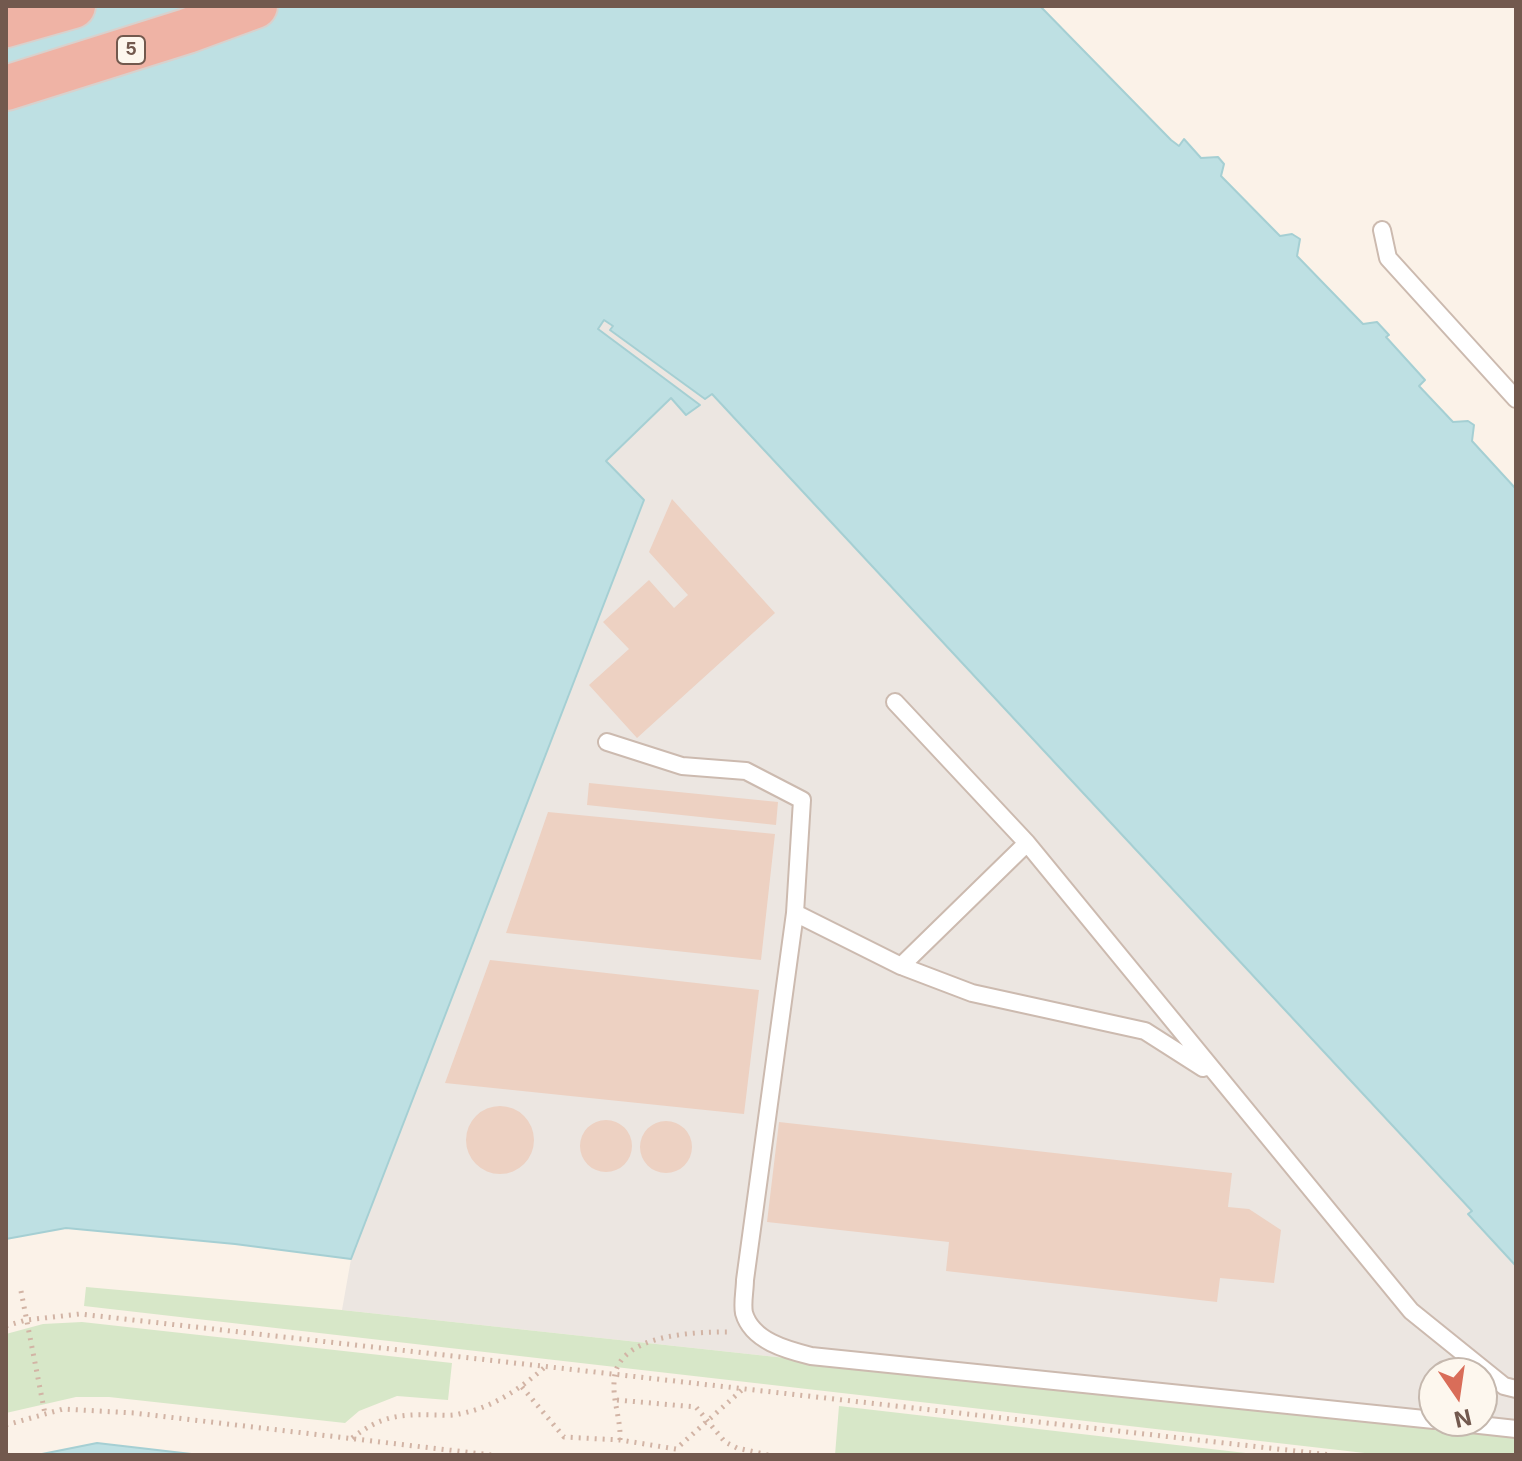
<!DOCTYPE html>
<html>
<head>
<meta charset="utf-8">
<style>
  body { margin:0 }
  #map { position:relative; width:1522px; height:1461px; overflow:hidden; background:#fbf2e8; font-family:Inter,sans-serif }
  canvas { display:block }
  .frame { position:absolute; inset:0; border:8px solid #72594e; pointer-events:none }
  .north { position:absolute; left:1418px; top:1357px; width:80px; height:80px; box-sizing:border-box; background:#fdf7ee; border:2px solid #c5b8ae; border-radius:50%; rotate:167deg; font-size:22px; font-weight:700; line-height:32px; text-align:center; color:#72594e }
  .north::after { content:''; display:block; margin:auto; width:28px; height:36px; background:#d96d59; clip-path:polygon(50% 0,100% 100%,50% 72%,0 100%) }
</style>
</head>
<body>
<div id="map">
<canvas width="1522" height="1461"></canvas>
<div class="frame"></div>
<div class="north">N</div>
</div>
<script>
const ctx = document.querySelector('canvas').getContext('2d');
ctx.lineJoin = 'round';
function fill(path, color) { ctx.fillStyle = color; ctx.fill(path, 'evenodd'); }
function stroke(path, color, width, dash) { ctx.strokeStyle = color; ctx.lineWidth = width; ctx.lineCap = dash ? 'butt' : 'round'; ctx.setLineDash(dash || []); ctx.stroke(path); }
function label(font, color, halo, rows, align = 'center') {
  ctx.font = font + ' Inter,sans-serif'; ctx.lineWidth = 7; ctx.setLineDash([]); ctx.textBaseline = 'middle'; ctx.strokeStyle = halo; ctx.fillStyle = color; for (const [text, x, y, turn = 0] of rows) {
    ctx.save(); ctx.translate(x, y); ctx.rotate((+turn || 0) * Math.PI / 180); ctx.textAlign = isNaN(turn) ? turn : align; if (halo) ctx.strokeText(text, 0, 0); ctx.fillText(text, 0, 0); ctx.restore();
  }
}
const industrial = new Path2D(`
  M604 320 613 326 610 330 705 399 711 393 1472 1211 1468 1215 1516 1266V1437L342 1310 351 1259 644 500 606 462 671 398 700 405 598 329ZM1434 1373H1482V1421H1434Z`);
const green = new Path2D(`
  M86 1287 342 1310 1516 1437V1455H1382L84 1306Z
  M82 1322 452 1363 448 1400 397 1396 359 1411 345 1423 109 1397H76L6 1413V1334L43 1324Z
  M839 1406 1263 1455H835Z`);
const water = new Path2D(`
  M6 6H1040L1171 140 1179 146 1184 139 1201 158 1218 157 1224 164 1221 176 1280 236 1292 234 1300 239 1297 256 1363 324 1377 322 1389 335 1386 337 1425 380 1419 386 1453 422 1468 421 1474 425 1472 441 1516 489V1266L1468 1214 1472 1211 712 394 705 399 610 330 613 326 604 320 598 329 700 405 686 415 671 398 606 461 644 500 351 1259 235 1244 66 1228 6 1239Z
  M97 1443 200 1455H37Z`);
const building = new Path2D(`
  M672 499 775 613 637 738 589 685 629 649 603 622 649 580 674 608 688 595 649 552Z
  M589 783 778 802 776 825 587 805Z
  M548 812 775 834 761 960 506 933Z
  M490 960 759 990 744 1114 445 1083Z
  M466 1140a34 34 0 1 1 68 0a34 34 0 1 1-68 0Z
  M580 1146a26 26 0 1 1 52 0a26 26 0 1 1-52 0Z
  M640 1147a26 26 0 1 1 52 0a26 26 0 1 1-52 0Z
  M779 1122 1232 1173 1228 1207 1249 1209 1281 1230 1274 1283 1220 1278 1217 1302 946 1271 949 1242 767 1222Z`);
const path = new Path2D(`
  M21 1291 45 1414
  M6 1326 26 1320 80 1314 1331 1455
  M522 1387 564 1437 620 1440 676 1449 743 1389
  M617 1400 696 1407 725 1442 737 1448 768 1455
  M6 1425 63 1409 134 1413 491 1455
  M352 1438C381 1416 399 1414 434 1415 442 1415 451 1416 459 1414 492 1408 520 1389 545 1367
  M620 1440C621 1420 613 1402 614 1383 614 1334 693 1332 728 1332`);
const service = new Path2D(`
  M1382 230 1388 258 1516 399
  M895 702 1027 843 1411 1311 1504 1386 1516 1389
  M607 742 682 766 746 771 802 800 795 913 745 1280C745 1290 742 1303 744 1313 752 1341 787 1350 811 1356L1434 1420
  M795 913 901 966 1027 843
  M901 966 972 993 1145 1031 1203 1068
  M1443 1421 1516 1429`);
const motorway = new Path2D(`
  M6 25 73 6
  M6 88 187 31 255 6`);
const shields = [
  [131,50,28]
];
const shieldNames = [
  ["5",131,50]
];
fill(industrial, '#ece6e1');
fill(green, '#d7e7c8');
fill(water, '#bee0e3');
stroke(water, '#a5cfd3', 2);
fill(building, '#edd1c2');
stroke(service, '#ccbaaf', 20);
stroke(motorway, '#d8d1cd', 48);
stroke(path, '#d2b4a5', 5, [2, 6]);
stroke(service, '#fff', 16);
stroke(motorway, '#efb3a5', 44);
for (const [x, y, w] of shields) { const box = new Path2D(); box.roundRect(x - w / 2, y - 14, w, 28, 6); ctx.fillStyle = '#fdf7ee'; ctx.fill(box); stroke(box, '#72594e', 2); }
label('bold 18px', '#72594e', null, shieldNames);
</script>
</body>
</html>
